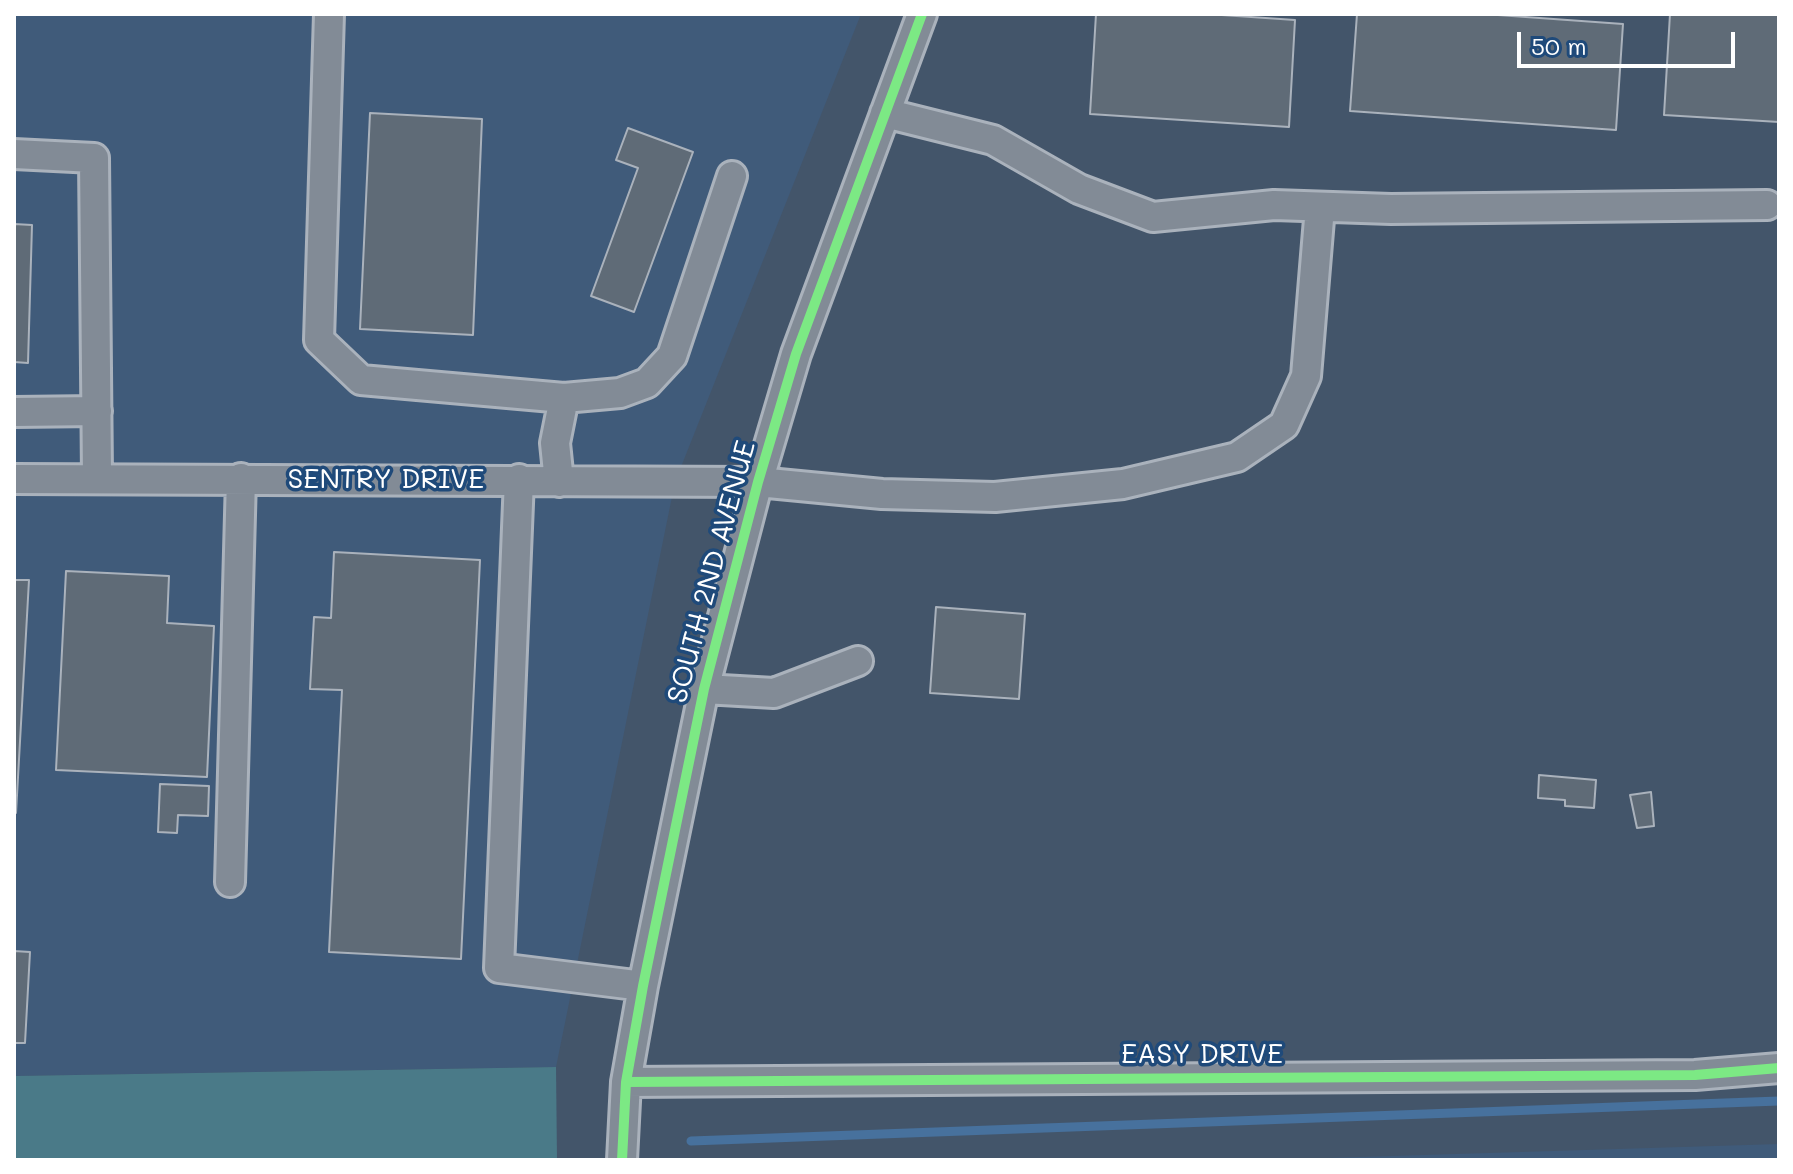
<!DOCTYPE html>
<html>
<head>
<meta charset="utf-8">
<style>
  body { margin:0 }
  #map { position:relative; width:1793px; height:1174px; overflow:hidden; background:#43556a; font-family:Mali,sans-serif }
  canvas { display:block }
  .frame { position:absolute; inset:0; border:16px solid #fff; pointer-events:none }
  .scale { position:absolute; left:1517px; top:32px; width:218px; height:36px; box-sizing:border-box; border:4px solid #fff; border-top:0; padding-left:10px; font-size:24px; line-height:28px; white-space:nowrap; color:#fff; -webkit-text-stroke:6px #1f4a7a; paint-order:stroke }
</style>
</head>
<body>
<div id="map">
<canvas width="1793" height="1174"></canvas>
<div class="frame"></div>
<div class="scale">50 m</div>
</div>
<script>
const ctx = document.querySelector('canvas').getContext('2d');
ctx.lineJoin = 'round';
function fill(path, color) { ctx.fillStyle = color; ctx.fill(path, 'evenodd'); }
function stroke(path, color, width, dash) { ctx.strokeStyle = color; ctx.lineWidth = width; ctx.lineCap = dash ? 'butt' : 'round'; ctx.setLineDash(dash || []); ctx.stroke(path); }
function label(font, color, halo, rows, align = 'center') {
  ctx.font = font + ' Mali,sans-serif'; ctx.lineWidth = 7; ctx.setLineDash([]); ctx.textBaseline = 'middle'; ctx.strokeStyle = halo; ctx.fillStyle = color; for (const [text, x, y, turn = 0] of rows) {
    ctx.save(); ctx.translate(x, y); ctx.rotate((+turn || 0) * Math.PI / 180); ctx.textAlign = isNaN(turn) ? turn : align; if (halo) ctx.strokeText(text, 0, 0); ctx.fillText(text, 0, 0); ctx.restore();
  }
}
const built = new Path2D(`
  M14 14H861L675 482 556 1067 14 1076Z
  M1779 1144V1160H1262Z`);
const green = new Path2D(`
  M556 1067 557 1160H14V1076Z`);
const stream = new Path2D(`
  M691 1141 1779 1101`);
const building = new Path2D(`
  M1096 14H1207L1295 20 1289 127 1090 114Z
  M1357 14H1484L1623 24 1616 130 1350 111Z
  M1670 14 1779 15V122L1664 115Z
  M370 113 482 119 473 335 360 329Z
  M628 128 693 152 634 312 591 296 638 168 616 160Z
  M14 224 32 225 28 363 14 362Z
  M334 552 480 560 461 959 329 952 342 690 310 689 314 617 331 618Z
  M66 571 169 576 167 623 214 626 207 777 56 770Z
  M14 580H29L16 813H14Z
  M936 607 1025 614 1019 699 930 693Z
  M1539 775 1596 780 1594 808 1565 806V800L1538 798Z
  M160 784 209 786 208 816 178 815 177 833 158 832Z
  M1651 792 1654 826 1637 828 1630 795Z
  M14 951 30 952 25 1043H14Z`);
const minor = new Path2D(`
  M329 14 319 340 361 380 564 398 555 443 559 482
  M885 113 993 140 1079 189 1153 217 1274 205 1391 209 1767 205
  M14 154 94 158 97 476
  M564 398 620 393 647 383 672 356 732 176
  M14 412 97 411
  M14 479 758 482 882 494 995 497 1123 484 1237 457 1284 425 1306 376 1320 207
  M519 479 499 968 643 986
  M704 689 774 693 858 661
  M230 882 241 478
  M626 1082 1695 1075 1779 1068
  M622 1160 626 1082 643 986 704 689 758 482 796 354 922 14`);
const cycleway = new Path2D(`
  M626 1082 1695 1075 1779 1068
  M622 1160 626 1082 643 986 704 689 758 482 796 354 922 14`);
const streetNames = [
  ["SENTRY DRIVE",386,479],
  ["SOUTH 2ND AVENUE",712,572,-75],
  ["EASY DRIVE",1202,1054]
];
fill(built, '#405b7a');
fill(green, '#4a7a88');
stroke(stream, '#47719d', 9);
fill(building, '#5f6b77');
stroke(building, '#aab2bc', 2);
stroke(minor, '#aab2bc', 34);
stroke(minor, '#828b96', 28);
stroke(cycleway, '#7ce984', 10);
label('28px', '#fff', '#1f4a7a', streetNames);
</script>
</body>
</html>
